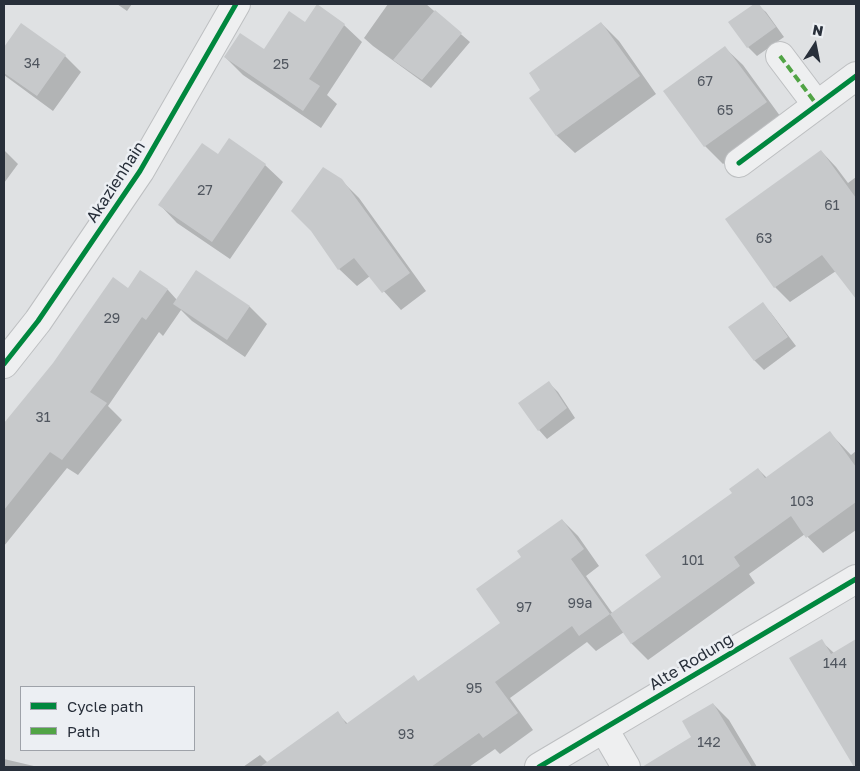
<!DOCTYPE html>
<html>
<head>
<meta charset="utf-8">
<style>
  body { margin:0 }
  #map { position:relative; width:860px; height:771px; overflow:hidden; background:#dfe1e3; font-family:"Golos Text",sans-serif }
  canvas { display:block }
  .frame { position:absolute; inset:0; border:5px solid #282f3a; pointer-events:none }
  .legend { position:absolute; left:20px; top:686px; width:175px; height:65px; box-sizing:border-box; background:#eceff3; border:1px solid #9ea2a9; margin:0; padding:6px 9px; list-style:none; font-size:15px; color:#282f3a }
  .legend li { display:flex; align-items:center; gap:10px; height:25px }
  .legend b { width:25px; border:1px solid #9ea2a9 }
  .north { position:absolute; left:790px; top:20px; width:50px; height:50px; -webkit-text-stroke:4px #eceff3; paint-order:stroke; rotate:11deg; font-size:14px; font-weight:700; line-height:20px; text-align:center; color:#282f3a }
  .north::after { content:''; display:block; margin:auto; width:18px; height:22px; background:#282f3a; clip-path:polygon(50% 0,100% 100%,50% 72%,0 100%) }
</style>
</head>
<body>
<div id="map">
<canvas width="860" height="771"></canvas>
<div class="frame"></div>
<ul class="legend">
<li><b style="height:6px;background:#00873e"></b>Cycle path</li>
<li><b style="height:6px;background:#51a445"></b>Path</li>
</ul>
<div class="north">N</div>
</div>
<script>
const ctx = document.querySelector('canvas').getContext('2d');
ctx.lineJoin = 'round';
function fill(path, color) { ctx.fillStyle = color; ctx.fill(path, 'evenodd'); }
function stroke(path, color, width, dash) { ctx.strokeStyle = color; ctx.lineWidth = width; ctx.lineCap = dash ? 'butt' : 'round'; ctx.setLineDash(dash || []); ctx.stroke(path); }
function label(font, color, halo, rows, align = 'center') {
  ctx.font = font + ' "Golos Text",sans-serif'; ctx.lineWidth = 5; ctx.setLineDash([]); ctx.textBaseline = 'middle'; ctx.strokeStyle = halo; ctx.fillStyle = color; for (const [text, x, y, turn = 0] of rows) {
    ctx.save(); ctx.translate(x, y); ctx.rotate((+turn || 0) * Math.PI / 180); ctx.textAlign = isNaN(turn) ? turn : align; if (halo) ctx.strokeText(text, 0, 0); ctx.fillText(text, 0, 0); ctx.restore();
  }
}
const shadow = new Path2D(`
  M117 4H132L127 11Z
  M388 4H426L470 42 431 88 373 46 364 38Z
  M756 4 766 12 784 37 757 56 748 47 730 22Z
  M306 23 344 25 362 42 327 95 337 104 321 128 243 75 225 57 264 51Z
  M601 23 619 41 656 94 575 153 557 136 531 98 542 90Z
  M21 24 65 56 81 72 53 111 4 75V49Z
  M725 48 743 65 783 120 723 164 705 146 665 91Z
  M4 150 18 164 4 183Z
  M821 151 836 167 848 183 856 177V296L836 271 790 302 775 287Z
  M218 156 265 165 283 182 230 259 177 223 160 205Z
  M341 180 359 198 426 291 401 310 370 276 357 286 339 269Z
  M196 271 250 307 267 324 245 357 192 321 181 310 163 336 159 332 108 406 122 420 78 475 67 468 4 546V425L54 364 128 289 140 272 168 290 177 300Z
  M763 304 771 313 796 346 764 370 755 361 730 327Z
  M549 383 558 392 575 418 547 439 539 430Z
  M830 433 851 455 856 451V530L823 553 805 534 749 574 755 583 648 660 632 644 624 632 596 651 587 642 510 698 533 730 500 754 495 749 469 767H243L260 755 268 763 337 713 348 724 419 682 502 623 523 557 562 520 578 536 599 566 586 576 613 614 663 578 734 493 758 469 767 478Z
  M821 641 834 653 854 641 856 643V767L791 658Z
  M713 704 729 720 757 767H679L669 751 693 737Z
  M4 759 38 767H4Z`);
const building = new Path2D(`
  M317 4 345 24 309 79 320 86 303 111 224 57 240 33 264 49 289 11 305 22Z
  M754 4H759L776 27 747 48 728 22Z
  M435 10 462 33 422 80 393 60Z
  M601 22 640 76 556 136 529 98 540 90 529 73Z
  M21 23 66 55 37 96 4 73V47Z
  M725 46 767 102 704 147 663 91Z
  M229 138 266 164 212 242 158 205 202 143 218 154Z
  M821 150 856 198V299L822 255 774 288 725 219Z
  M323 167 342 179 410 273 382 293 354 258 338 270 311 231 291 211Z
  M140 270 168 289 146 320 142 317 90 392 107 403 62 460 50 452 4 510V423L53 363 113 277 128 288Z
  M196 270 250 306 227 340 173 304Z
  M763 302 788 337 754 361 728 327Z
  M549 381 567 408 538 431 518 403Z
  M830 431 856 467V502L806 538 791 516 734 557 740 566 631 644 610 614 661 577 645 555 732 493 729 489 758 468 765 478Z
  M562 519 584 549 571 559 610 614 579 636 572 626 495 682 518 713 483 738 479 733 431 767H260L338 711 346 724 414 675 418 681 500 623 476 589 521 557 517 551Z
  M822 639 831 654 856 639V767H854L789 658Z
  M713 703 752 767H642L691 737 682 721Z`);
const street = new Path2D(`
  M780 56 817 105
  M739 163 856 76
  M4 364 38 321 140 171 236 4
  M604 729 626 767
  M539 767 856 579`);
const quiet = new Path2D(`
  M780 56 817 105`);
const cycleway = new Path2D(`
  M739 163 856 76
  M4 364 38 321 140 171 236 4
  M539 767 856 579`);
const numberNames = [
  ["34",32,64],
  ["25",281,65],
  ["67",705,82],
  ["65",725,111],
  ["27",205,191],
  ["61",832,206],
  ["63",764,239],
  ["29",112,319],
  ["31",43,418],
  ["103",802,502],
  ["101",693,561],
  ["99a",580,604],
  ["97",524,608],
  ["144",835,664],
  ["95",474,689],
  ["93",406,735],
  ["142",709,743]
];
const streetNames = [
  ["Akazienhain",116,182,-57],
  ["Alte Rodung",691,662,-31]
];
fill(shadow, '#0003');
fill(building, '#c7c9cb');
stroke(street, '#bdbfc1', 30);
stroke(street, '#eeeff0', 28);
stroke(quiet, '#51a445', 4, [8, 4]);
stroke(cycleway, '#00873e', 5);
label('14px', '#50565f', null, numberNames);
label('16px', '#282f3a', '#eceff3', streetNames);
</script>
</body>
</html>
